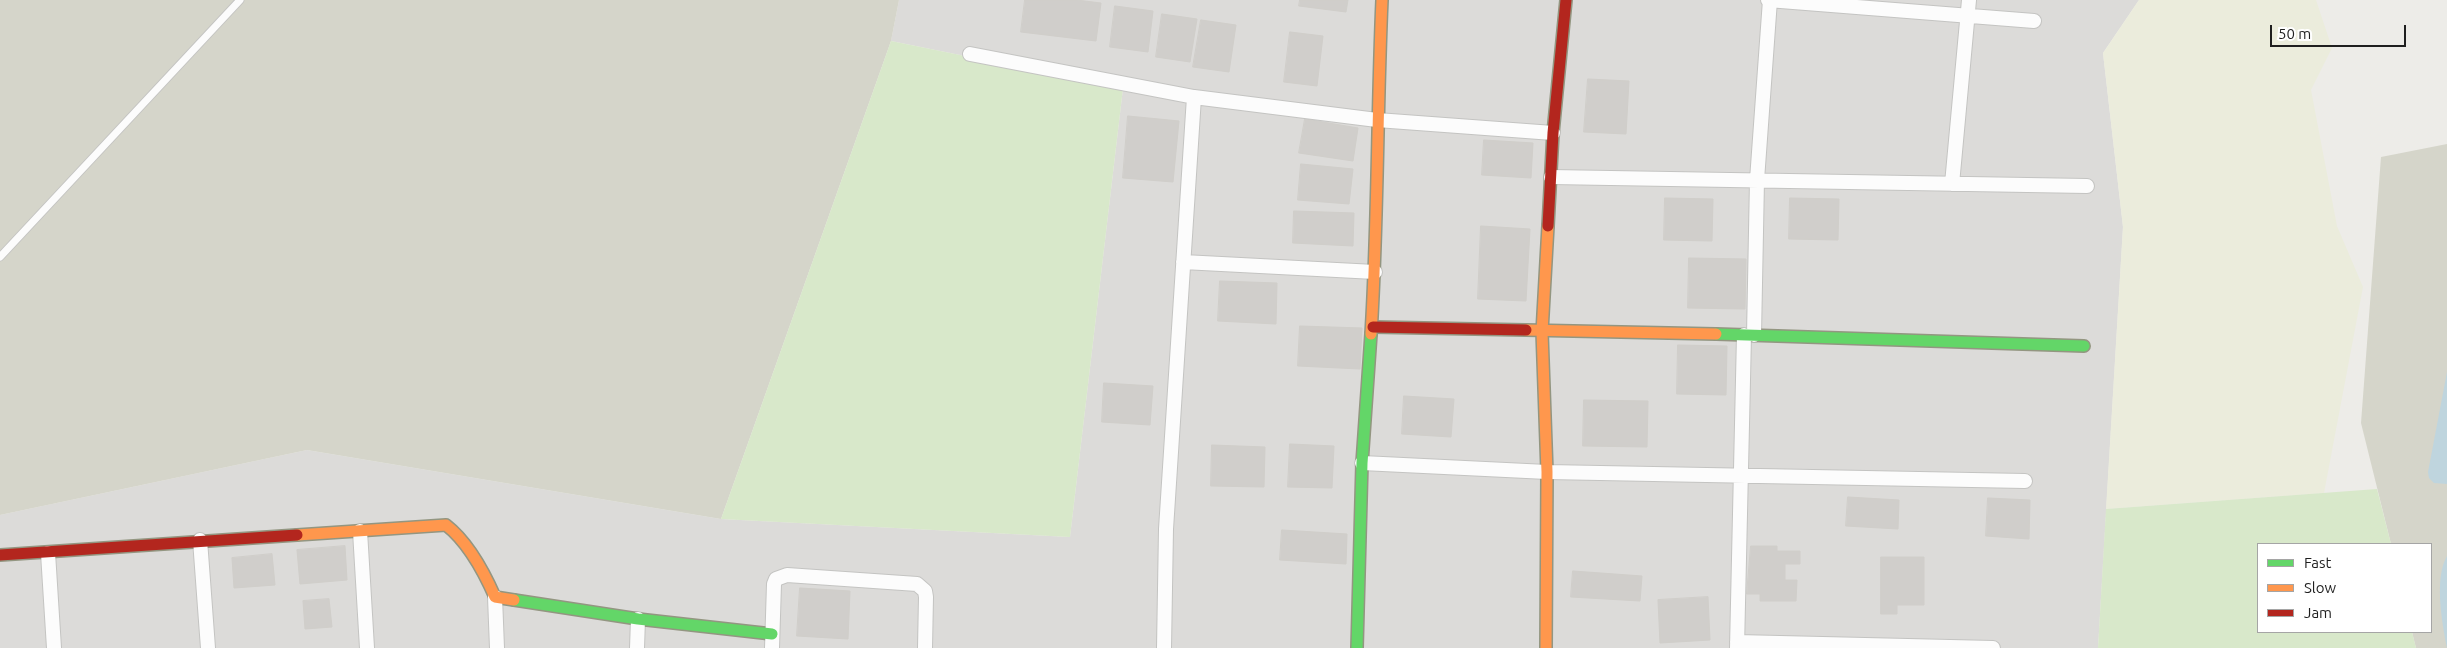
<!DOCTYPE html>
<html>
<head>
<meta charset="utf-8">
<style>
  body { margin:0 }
  #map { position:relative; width:2447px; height:648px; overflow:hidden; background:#edece8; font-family:Ubuntu,sans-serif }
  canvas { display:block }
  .legend { position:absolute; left:2257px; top:543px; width:175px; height:90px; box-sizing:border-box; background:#fff; border:1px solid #a5a5a5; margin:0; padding:6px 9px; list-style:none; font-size:15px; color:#1f1f1f }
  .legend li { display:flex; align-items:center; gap:10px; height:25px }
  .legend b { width:25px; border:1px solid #a5a5a5 }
  .scale { position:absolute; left:2270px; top:25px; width:136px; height:22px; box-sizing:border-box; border:2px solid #1f1f1f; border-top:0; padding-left:6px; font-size:15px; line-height:18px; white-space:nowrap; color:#1f1f1f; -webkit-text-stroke:4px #fff; paint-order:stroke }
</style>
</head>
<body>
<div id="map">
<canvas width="2447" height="648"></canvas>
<ul class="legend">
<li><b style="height:6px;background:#63d668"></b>Fast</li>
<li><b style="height:6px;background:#ff974d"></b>Slow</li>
<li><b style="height:6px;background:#b3261e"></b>Jam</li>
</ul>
<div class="scale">50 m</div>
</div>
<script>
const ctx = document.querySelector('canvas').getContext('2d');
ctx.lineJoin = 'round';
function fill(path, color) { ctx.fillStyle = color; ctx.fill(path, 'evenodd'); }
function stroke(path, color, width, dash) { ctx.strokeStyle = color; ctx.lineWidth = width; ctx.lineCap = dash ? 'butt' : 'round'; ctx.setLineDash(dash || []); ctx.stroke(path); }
const residential = new Path2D(`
  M899 0H2139L2103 53 2123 227 2098 648H0V515L307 450 721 519 1070 537 1123 88 891 41Z`);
const construction = new Path2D(`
  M0 0H899L891 41 721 519 307 450 0 515Z
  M2447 144V648H2416L2412 632H2431V544H2391L2361 423 2381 157Z`);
const farmland = new Path2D(`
  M2139 0H2316L2332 48 2311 90 2337 226 2363 287 2324 493 2106 509 2123 227 2103 53Z`);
const grass = new Path2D(`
  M891 41 1123 88 1070 537 721 519Z
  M2377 489 2391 544H2258V632H2412L2416 648H2098L2106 509Z`);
const water = new Path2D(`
  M2447 372V484L2434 483 2429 478 2428 472Z
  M2447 556V648C2442 623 2434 578 2447 556Z`);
const building = new Path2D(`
  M1025 0H1077L1101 3 1096 41 1021 32Z
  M1300 0H1348L1346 12 1299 6Z
  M1115 6 1153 11 1148 52 1110 47Z
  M1162 14 1197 19 1190 62 1156 57Z
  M1201 20 1236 25 1229 72 1193 67Z
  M1290 32 1323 36 1317 86 1284 82Z
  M1588 79 1629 81 1626 134 1584 132Z
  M1128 116 1179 121 1173 182 1123 178Z
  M1305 119 1358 128 1353 161 1299 153Z
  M1484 140 1533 143 1531 178 1482 175Z
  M1301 164 1353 169 1349 204 1298 200Z
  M1665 198 1713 199 1712 241 1664 240Z
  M1790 198 1839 199 1838 240 1789 239Z
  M1294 211 1354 213 1353 246 1293 243Z
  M1481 226 1530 229 1526 301 1478 299Z
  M1689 258 1746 259 1745 309 1688 308Z
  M1220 281 1277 283 1276 324 1218 321Z
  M1300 326 1362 328 1360 369 1298 366Z
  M1678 345 1727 346 1726 395 1677 394Z
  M1104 383 1153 386 1150 425 1102 422Z
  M1404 396 1454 399 1451 437 1402 434Z
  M1584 400 1648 401 1647 447 1583 446Z
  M1290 444 1334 446 1332 488 1288 487Z
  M1212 445 1265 447 1264 487 1211 486Z
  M1848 497 1899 500 1898 529 1846 526Z
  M1988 498 2030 500 2029 539 1986 536Z
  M1282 530 1347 534 1346 564 1280 560Z
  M345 546 347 580 300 584 297 550Z
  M1751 546H1777V551H1800V564H1785V580H1797L1796 601H1760V594H1747Z
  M272 554 275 585 234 588 232 558Z
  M1881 557H1924V605H1897V614H1881Z
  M1573 571 1642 576 1640 601 1571 597Z
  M800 588 850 591 848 639 797 636Z
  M1708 597 1710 640 1660 643 1658 600Z
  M329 599 332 627 305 629 303 601Z`);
const lane = new Path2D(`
  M0 257 240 0`);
const street = new Path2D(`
  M1768 0 2034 21
  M970 54 1194 97 1377 120 1553 133
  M1551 177 2087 186
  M1952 184 1969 0
  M1183 262 1375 272
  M1754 335 1757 180 1770 0
  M1362 463 1547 472 2025 481
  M360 531 367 648
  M200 540 208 648
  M48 553 54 648
  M495 597 497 648
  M1737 642 1993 648
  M637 648 638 619
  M772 648 774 584 776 579 787 575 917 584 925 591 926 597 925 648
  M1164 648 1166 529 1194 97
  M1737 648 1744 335`);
const fast = new Path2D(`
  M1716 334 2084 346
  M514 600 638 619 772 634
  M1357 648 1362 463 1371 334`);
const slow = new Path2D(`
  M1526 330 1716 334
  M1371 334C1378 223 1377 111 1382 0
  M297 535 446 525C468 542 484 572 495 597L514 600
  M1546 648 1547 472 1542 332 1548 226`);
const jam = new Path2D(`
  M1548 226 1553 133 1566 0
  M1373 327 1526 330
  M0 555 297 535`);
fill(residential, '#dcdbd9');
fill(construction, '#d5d5ca');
fill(farmland, '#ebecdc');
fill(grass, '#d8e8ca');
fill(water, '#bfd5de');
fill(building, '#d0cecb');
stroke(building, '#d0ceca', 1);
stroke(lane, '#c4c4c2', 9);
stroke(street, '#c4c4c2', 16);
stroke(fast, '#939681', 14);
stroke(slow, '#939681', 14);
stroke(jam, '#939681', 14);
stroke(lane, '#fcfcfc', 7);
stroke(street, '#fcfcfc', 14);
stroke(fast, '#63d668', 11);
stroke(slow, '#ff974d', 11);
stroke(jam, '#b3261e', 11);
</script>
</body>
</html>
